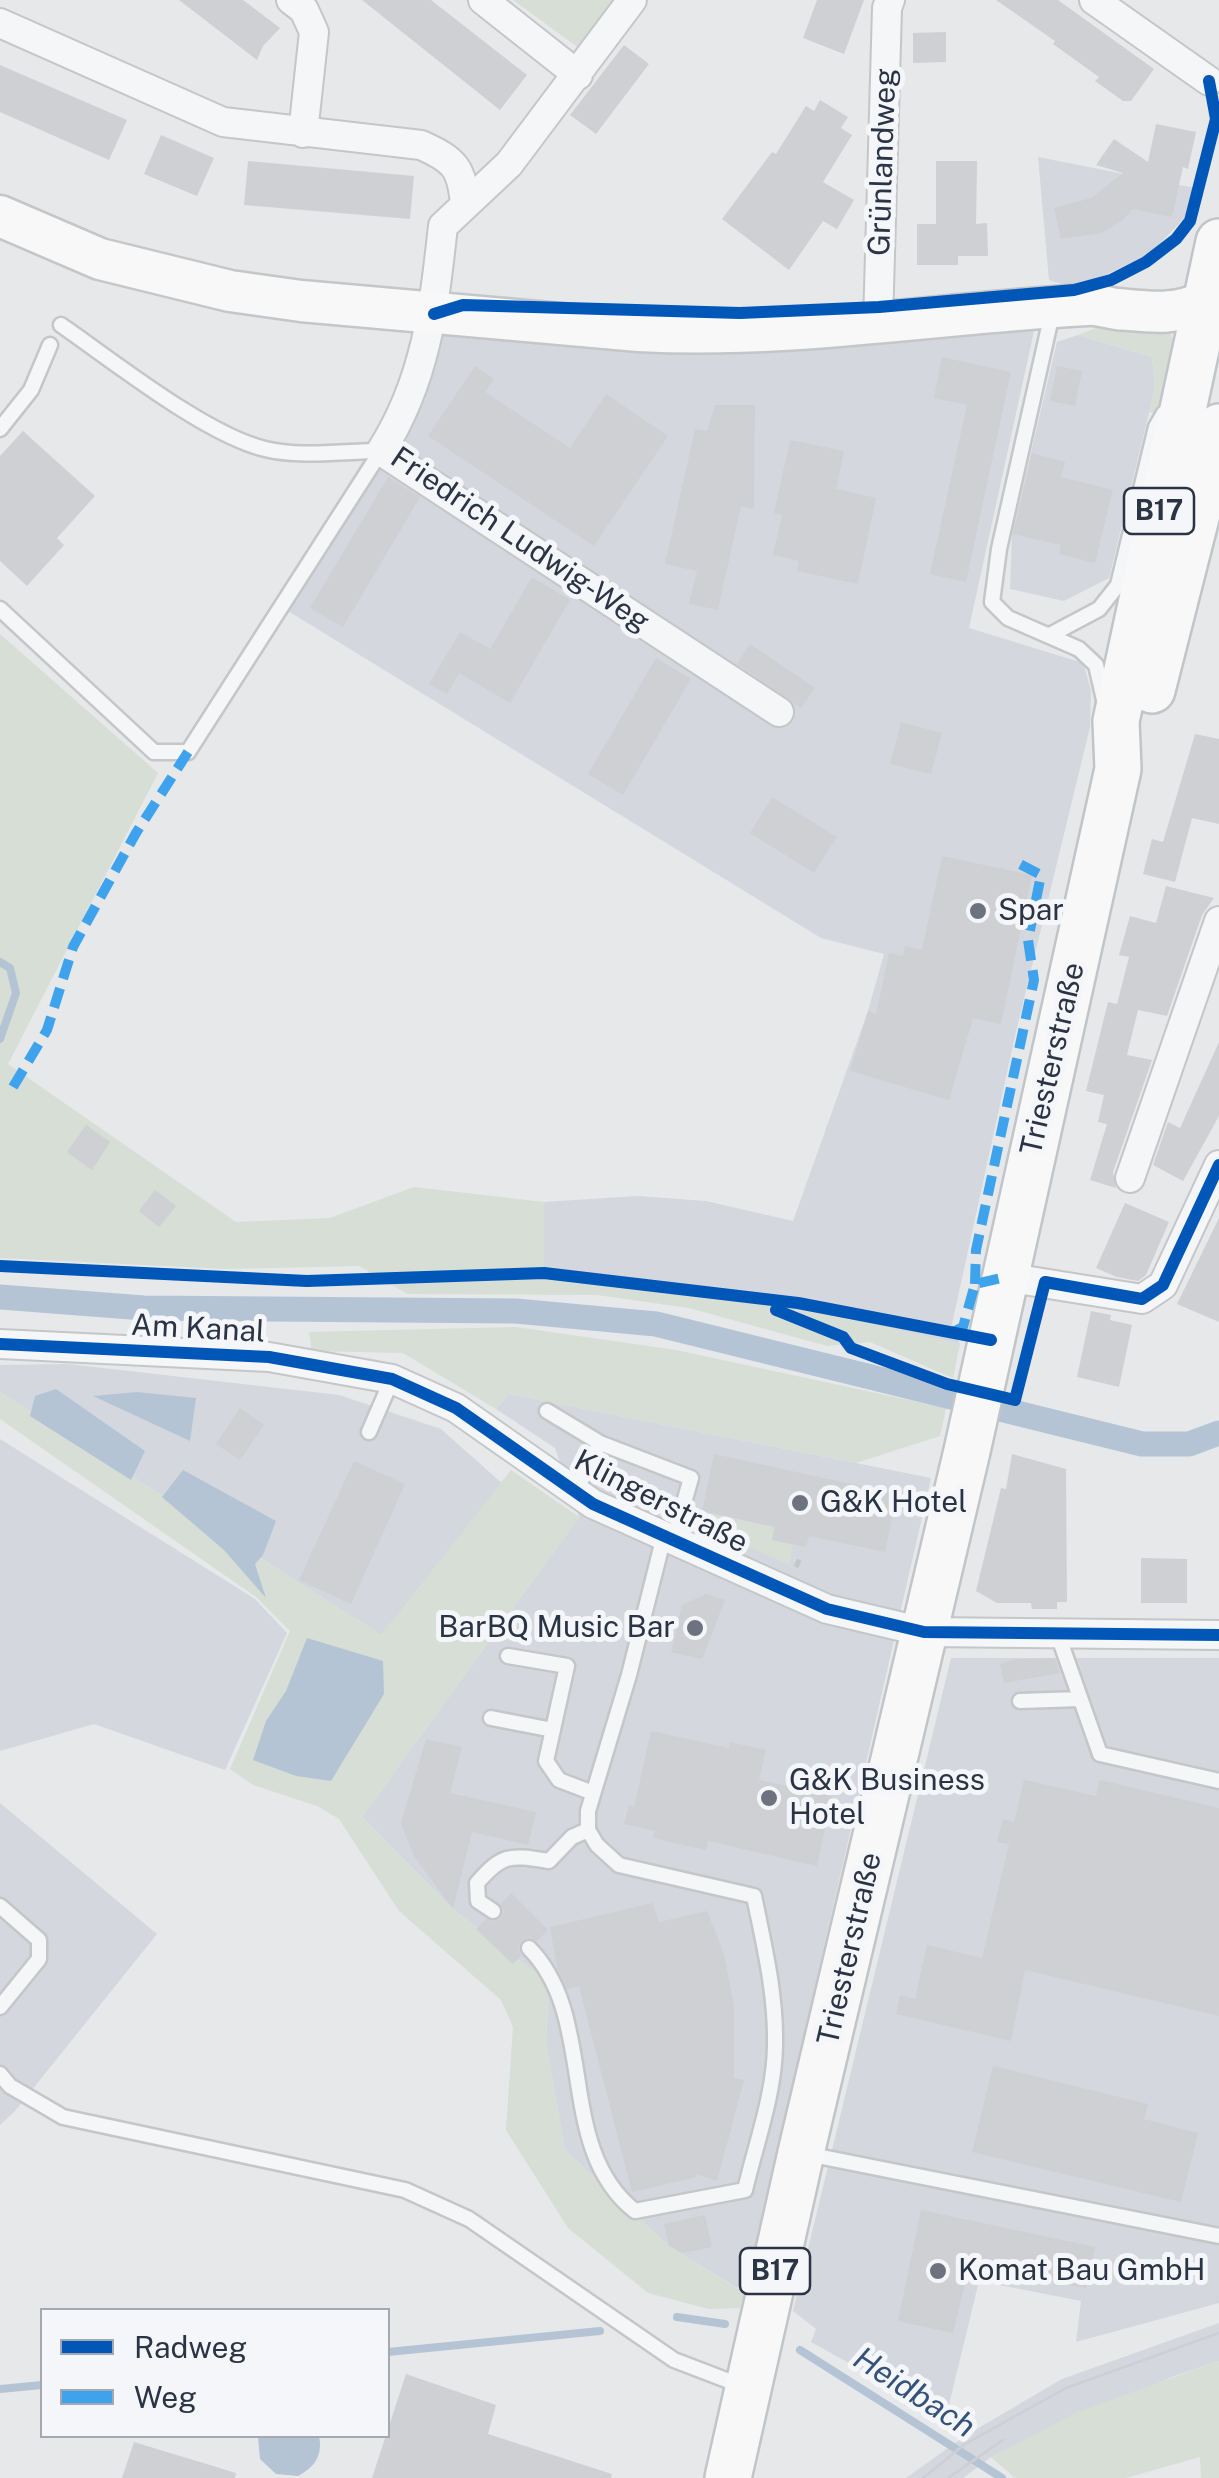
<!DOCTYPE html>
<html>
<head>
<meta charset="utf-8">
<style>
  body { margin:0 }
  #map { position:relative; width:1219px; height:2478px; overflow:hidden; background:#e6e8ea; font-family:"Public Sans",sans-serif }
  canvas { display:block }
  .legend { position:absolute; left:40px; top:2308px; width:350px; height:130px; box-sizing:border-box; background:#f4f6f9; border:2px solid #a4a8b1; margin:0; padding:12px 18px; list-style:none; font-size:30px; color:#2b3445 }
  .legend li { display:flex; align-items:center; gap:20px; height:50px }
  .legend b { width:50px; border:2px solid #a4a8b1 }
</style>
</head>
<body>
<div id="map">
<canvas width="1219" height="2478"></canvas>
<ul class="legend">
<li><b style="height:12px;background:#0057b8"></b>Radweg</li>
<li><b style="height:12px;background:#3ea3ec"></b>Weg</li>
</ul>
</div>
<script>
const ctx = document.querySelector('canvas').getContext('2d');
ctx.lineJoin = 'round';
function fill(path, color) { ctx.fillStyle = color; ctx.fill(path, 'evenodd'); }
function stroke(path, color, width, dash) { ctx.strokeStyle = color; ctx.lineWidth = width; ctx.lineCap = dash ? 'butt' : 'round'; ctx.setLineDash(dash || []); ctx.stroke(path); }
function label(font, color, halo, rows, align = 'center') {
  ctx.font = font + ' "Public Sans",sans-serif'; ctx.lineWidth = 10; ctx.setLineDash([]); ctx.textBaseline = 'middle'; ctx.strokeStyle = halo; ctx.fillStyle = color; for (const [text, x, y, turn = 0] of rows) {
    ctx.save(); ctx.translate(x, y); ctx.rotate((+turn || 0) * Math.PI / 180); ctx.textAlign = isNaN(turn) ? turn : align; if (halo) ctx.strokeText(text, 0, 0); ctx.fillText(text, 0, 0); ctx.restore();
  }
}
const built = new Path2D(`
  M1038 157 1195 188 1186 216 1149 255 1094 280 1068 286 1049 280Z
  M456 321 1036 322 969 628 1083 663 1091 690 1090 727 1015 1036 952 1324 960 1344 743 1296 544 1273V1202L638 1196 706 1201 793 1221 868 1011 884 954 821 938 275 603 386 424 411 336Z
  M1078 335 1152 357 1155 388 1109 578 1064 601 1010 589 1012 533 1057 342Z
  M68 1364 339 1395 441 1429 505 1486 381 1635 0 1392V1365Z
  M509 1394 931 1478 745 2293 669 2246 565 2150 546 2043 549 1983 453 1909 362 1817 579 1517 555 1448 496 1409Z
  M0 1439 255 1599 287 1633 225 1770 94 1724 0 1751Z
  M951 1658H1219V2303L1076 2342 1081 2301 979 2281 946 2417 811 2342 816 2329 793 2311Z
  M0 1803 157 1934 15 2111 0 2125Z
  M1219 2323V2361L1172 2377 991 2457 963 2478H906L965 2436 1062 2379Z`);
const green = new Path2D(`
  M513 0H647L598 62Z
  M1101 326 1168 329C1184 354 1169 391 1153 413L1149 412 1155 388 1152 357 1078 335Z
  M0 634 158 773 8 1064 236 1222 330 1218 414 1187 544 1202V1273L743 1296 960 1344 953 1378 870 1342 827 1346 689 1308 597 1295 408 1294 359 1266 226 1269 0 1258Z
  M516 1327 676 1350 946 1408 940 1436 856 1463 509 1394 496 1409 403 1353 312 1351 309 1332Z
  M0 1392 381 1635 511 1470 579 1517 362 1817 453 1909 549 1983 546 2043 565 2150 669 2246 744 2293 740 2308 709 2309 648 2293 568 2228 506 2130 513 2027 501 2000 399 1911 339 1819 317 1806 253 1785 230 1769 290 1631 256 1597 0 1419Z
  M700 1511 774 1527 772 1540 793 1544 790 1565 697 1525Z
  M1219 2361V2478H1201L1200 2457 1126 2478H1015L991 2457 1077 2412Z`);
const water = new Path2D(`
  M56 1389 145 1451 131 1480 30 1416 35 1396Z
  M137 1392 196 1398 190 1441 93 1396Z
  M183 1470 276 1521 263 1555 255 1564 266 1598 224 1550 162 1497Z
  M307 1638 383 1661 384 1694 331 1781 296 1776 253 1760 266 1721 286 1691Z
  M258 2436H319C323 2455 315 2467 298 2476L276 2474 260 2459Z`);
const stream = new Path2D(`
  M0 962 10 968 16 993 0 1039
  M677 2317 725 2324
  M800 2350 1002 2478
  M388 2352 600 2331
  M0 2389 42 2385`);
const canal = new Path2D(`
  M0 1297 144 1308 516 1311 656 1324 1142 1444H1189L1219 1433`);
const building = new Path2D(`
  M179 0H243L280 28 263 46 257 60Z
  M362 0H431L527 75 500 110Z
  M817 0H864L844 54 803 38Z
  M996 0H1058L1154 69 1131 101H1123L1095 81 1099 77 1053 44 1055 41Z
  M946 32V62L913 63V33Z
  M624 45 649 64 596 134 570 115Z
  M0 65 127 120 109 160 0 112Z
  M820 100 848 117 841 128 852 135 823 182 854 200 837 229 823 221 789 270 722 219 772 152 776 154 806 106 814 111Z
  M1156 124 1196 132 1188 169 1183 167 1172 217 1133 209 1123 220 1101 233 1061 239 1054 208 1091 198 1123 173 1096 165 1114 139 1148 162Z
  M161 135 214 158 197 196 144 174Z
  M248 161 414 176 410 219 244 205Z
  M936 161H977L976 224 987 223 988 256H958V265H917V224H936Z
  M942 357 1011 372 966 582 930 574 967 405 934 398Z
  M475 366 494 379 485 392 570 448 606 394 668 436 594 546 428 436Z
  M1057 366 1082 371 1075 406 1050 401Z
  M715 405H755L754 509 741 506 718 610 689 604 697 571 665 564 695 429 707 431Z
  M23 431 95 496 57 538 64 545 27 586 0 561V456Z
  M790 440 844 451 836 489 876 498 858 584 797 571 799 561 773 555 782 515 774 513Z
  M1032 453 1065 462 1061 477 1113 490 1095 563 1059 554 1061 545 1013 534Z
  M388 477 420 497 343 627 310 608Z
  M532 577 570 600 510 703 459 673 447 694 429 684 460 632 490 649Z
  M750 644 815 688 801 708 737 664Z
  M656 658 691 679 623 795 588 774Z
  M901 722 942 733 931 774 890 764Z
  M1195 734 1219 739V824L1192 818 1175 882 1143 874 1152 839 1163 842Z
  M772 797 837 837 814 873 750 833Z
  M942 856 1032 875 1001 1024 973 1018 949 1100 850 1071 868 1011 876 1014 889 953 903 956 905 946 922 950Z
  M1166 886 1214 898 1202 915 1167 1016 1138 1010 1127 1055 1152 1060 1113 1172 1116 1188 1090 1180 1107 1124 1098 1122 1104 1095 1086 1091 1108 1002 1117 1004 1129 957 1119 955 1130 916 1156 923Z
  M1219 1042V1116L1183 1181 1153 1165 1168 1122 1180 1128Z
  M86 1125 110 1142 92 1170 67 1152Z
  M155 1190 176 1206 159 1227 139 1211Z
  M1125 1203 1169 1222 1146 1275 1138 1281 1117 1277 1096 1268Z
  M1219 1218V1322L1177 1304Z
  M1091 1311 1111 1315 1110 1320 1132 1325 1119 1387 1077 1377Z
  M240 1408 264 1425 240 1460 216 1444Z
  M714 1454 897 1494 885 1552 809 1536 806 1547 772 1540 775 1527 702 1511Z
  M1012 1454 1066 1469 1067 1602H1057V1609H1032L1031 1603H997L976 1591 1001 1488 1006 1489Z
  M354 1461 405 1484 351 1604 299 1580Z
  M1141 1558 1187 1559V1603H1141Z
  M706 1594 725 1600 702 1659 671 1652 682 1605Z
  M1055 1658 1060 1673 1004 1683 1000 1664 1016 1659Z
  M651 1731 729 1748 730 1742 766 1750 759 1780 832 1796 817 1866 708 1841 706 1850 653 1838 655 1831 624 1824 629 1805 634 1807Z
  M426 1739 462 1747 450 1793 536 1812 528 1845 472 1832 453 1909 414 1856 401 1823Z
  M1024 1780 1096 1796 1100 1780 1219 1808V2016L1025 1970 1011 2041 896 2014 900 1995 915 1999 927 1945 982 1958 1009 1844 997 1842 1003 1819 1014 1822Z
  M511 1893 548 1930 537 1941 529 1937 522 1940 518 1948 521 1956 513 1964 476 1929 486 1919 493 1922 501 1918 504 1911 501 1904Z
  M653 1903 659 1922 707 1911 724 1954 734 2006V2078L744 2080 717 2181 696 2174 697 2177 632 2192 579 1986 567 1989 557 1968 550 1927Z
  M993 2066 1148 2104 1144 2119 1198 2133 1181 2202 972 2152Z
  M921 2210 1095 2247 1086 2288 969 2267 953 2333 898 2321Z
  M705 2215 712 2247 682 2253 669 2246 664 2224Z
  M406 2374 496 2405 488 2434 612 2474 611 2478H372Z
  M134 2442 236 2473 235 2478H122Z`);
const path = new Path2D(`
  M1025 1363 1039 1306
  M796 1567 802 1553`);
const lane = new Path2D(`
  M1053 309 999 549 992 602 1008 618 1079 649 1096 665 1104 700
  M0 429 31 390 50 345
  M0 609 154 752H188L381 451C343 451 302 458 265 449 206 435 113 361 61 325
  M1050 635 1099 609 1118 585 1156 427 1164 413
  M547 1411 600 1443 691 1478 673 1541
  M369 1432 392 1379
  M575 1492 600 1443
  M1058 1635 1100 1754 1219 1781
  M508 1656 567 1666 546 1761 559 1780 593 1793
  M1020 1701 1080 1699
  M491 1718 553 1730
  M588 1830V1811L629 1675 664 1536
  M0 1906 39 1940V1959L0 2007
  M493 1911 478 1901 477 1883C503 1853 510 1855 549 1861L572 1837 588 1830
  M529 1948C599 2019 554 2147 635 2211L745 2190C756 2143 775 2092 775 2044 776 1994 764 1945 754 1896L619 1865 597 1845 588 1830
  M0 2074 10 2086 63 2117 405 2190 469 2219 674 2360 742 2386
  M807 2154 1219 2236`);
const street = new Path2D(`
  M291 0 304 10 314 32 303 133
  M483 0 578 75
  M632 0 509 164 443 226C434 308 426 380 381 451L779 712
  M1094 0 1209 81
  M0 23 223 122 421 145C455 160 462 168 465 205
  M878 324 887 8 890 0
  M1130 1178 1219 921
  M1005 1277 1142 1299 1163 1285 1219 1165
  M0 1344 269 1357 392 1379 456 1408 593 1504 827 1609 924 1632 1219 1635`);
const secondary = new Path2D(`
  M0 216 100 259 230 291 301 301 639 331C790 339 938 313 1087 305 1098 304 1107 308 1117 309 1152 312 1174 316 1206 301`);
const primary = new Path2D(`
  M1152 690 1219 427
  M728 2478 801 2153 967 1451 1118 769 1116 721 1219 242`);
const tram = new Path2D(`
  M923 2478 965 2444 1066 2388 1219 2333
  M948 2478 1003 2440`);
const quiet = new Path2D(`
  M13 1087 47 1030 73 947 136 833 188 752
  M975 1284 976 1250 1034 980 1028 940 1041 875 1016 862
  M953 1332 963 1327 975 1284 1005 1277`);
const cycleway = new Path2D(`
  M434 314 463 305 740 313 879 307 1074 290 1111 280 1146 262 1176 239 1190 221 1216 119 1209 81
  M0 1266 307 1281 544 1273 798 1303 991 1340
  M776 1310 843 1337 851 1348 947 1384 1015 1400 1045 1282 1142 1299 1163 1285 1219 1165
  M0 1344 269 1357 392 1379 456 1408 593 1504 827 1609 924 1632 1219 1635`);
const markers = [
  [978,911,10,"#6c737f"],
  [800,1503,10,"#6c737f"],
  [695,1628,10,"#6c737f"],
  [769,1798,10,"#6c737f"],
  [938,2271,10,"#6c737f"]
];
const shields = [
  [1159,511,70],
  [775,2271,70]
];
const shieldNames = [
  ["B17",1159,511],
  ["B17",775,2271]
];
const streetNames = [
  ["Grünlandweg",883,162,-88],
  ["Friedrich Ludwig-Weg",520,540,34],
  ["Triesterstraße",1053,1059,-77],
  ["Am Kanal",198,1329,3],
  ["Klingerstraße",661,1502,27],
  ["Triesterstraße",850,1949,-77]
];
const poiNames = [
  ["Spar",998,911],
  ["G&K Hotel",820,1503],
  ["BarBQ Music Bar",675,1628,"right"],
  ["G&K Business",789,1781],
  ["Hotel",789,1815],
  ["Komat Bau GmbH",958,2271]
];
const waterNames = [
  ["Heidbach",914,2393,33]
];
fill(built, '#d4d7dd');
fill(green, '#d6ded6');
fill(water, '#b4c4d5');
stroke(stream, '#b4c4d5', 8);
stroke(canal, '#b4c4d5', 25);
fill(building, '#ced0d3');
stroke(lane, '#c4c6c8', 19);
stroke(street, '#c4c6c8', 32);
stroke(secondary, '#c4c6c8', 45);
stroke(primary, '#c2c5c8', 50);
stroke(path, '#c5c6ca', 5, [8, 8]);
stroke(lane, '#f5f6f7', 14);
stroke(street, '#f5f6f7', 28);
stroke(secondary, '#f8f8f8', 40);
stroke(primary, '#f8f8f8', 45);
stroke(tram, '#cecfd2', 2.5);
stroke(quiet, '#3ea3ec', 10, [20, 10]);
stroke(cycleway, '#0057b8', 12);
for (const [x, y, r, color] of markers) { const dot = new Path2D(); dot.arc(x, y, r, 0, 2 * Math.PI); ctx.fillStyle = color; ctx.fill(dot); stroke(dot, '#f4f6f9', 4); }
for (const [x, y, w] of shields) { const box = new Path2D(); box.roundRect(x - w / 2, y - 23, w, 46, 8); ctx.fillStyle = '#f4f6f9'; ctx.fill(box); stroke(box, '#2b3445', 2.5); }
label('bold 28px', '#2b3445', null, shieldNames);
label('30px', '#2b3445', '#f4f6f9', streetNames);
label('30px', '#2b3445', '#f4f6f9', poiNames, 'left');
label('italic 32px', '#34527a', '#f4f6f9', waterNames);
</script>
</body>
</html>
